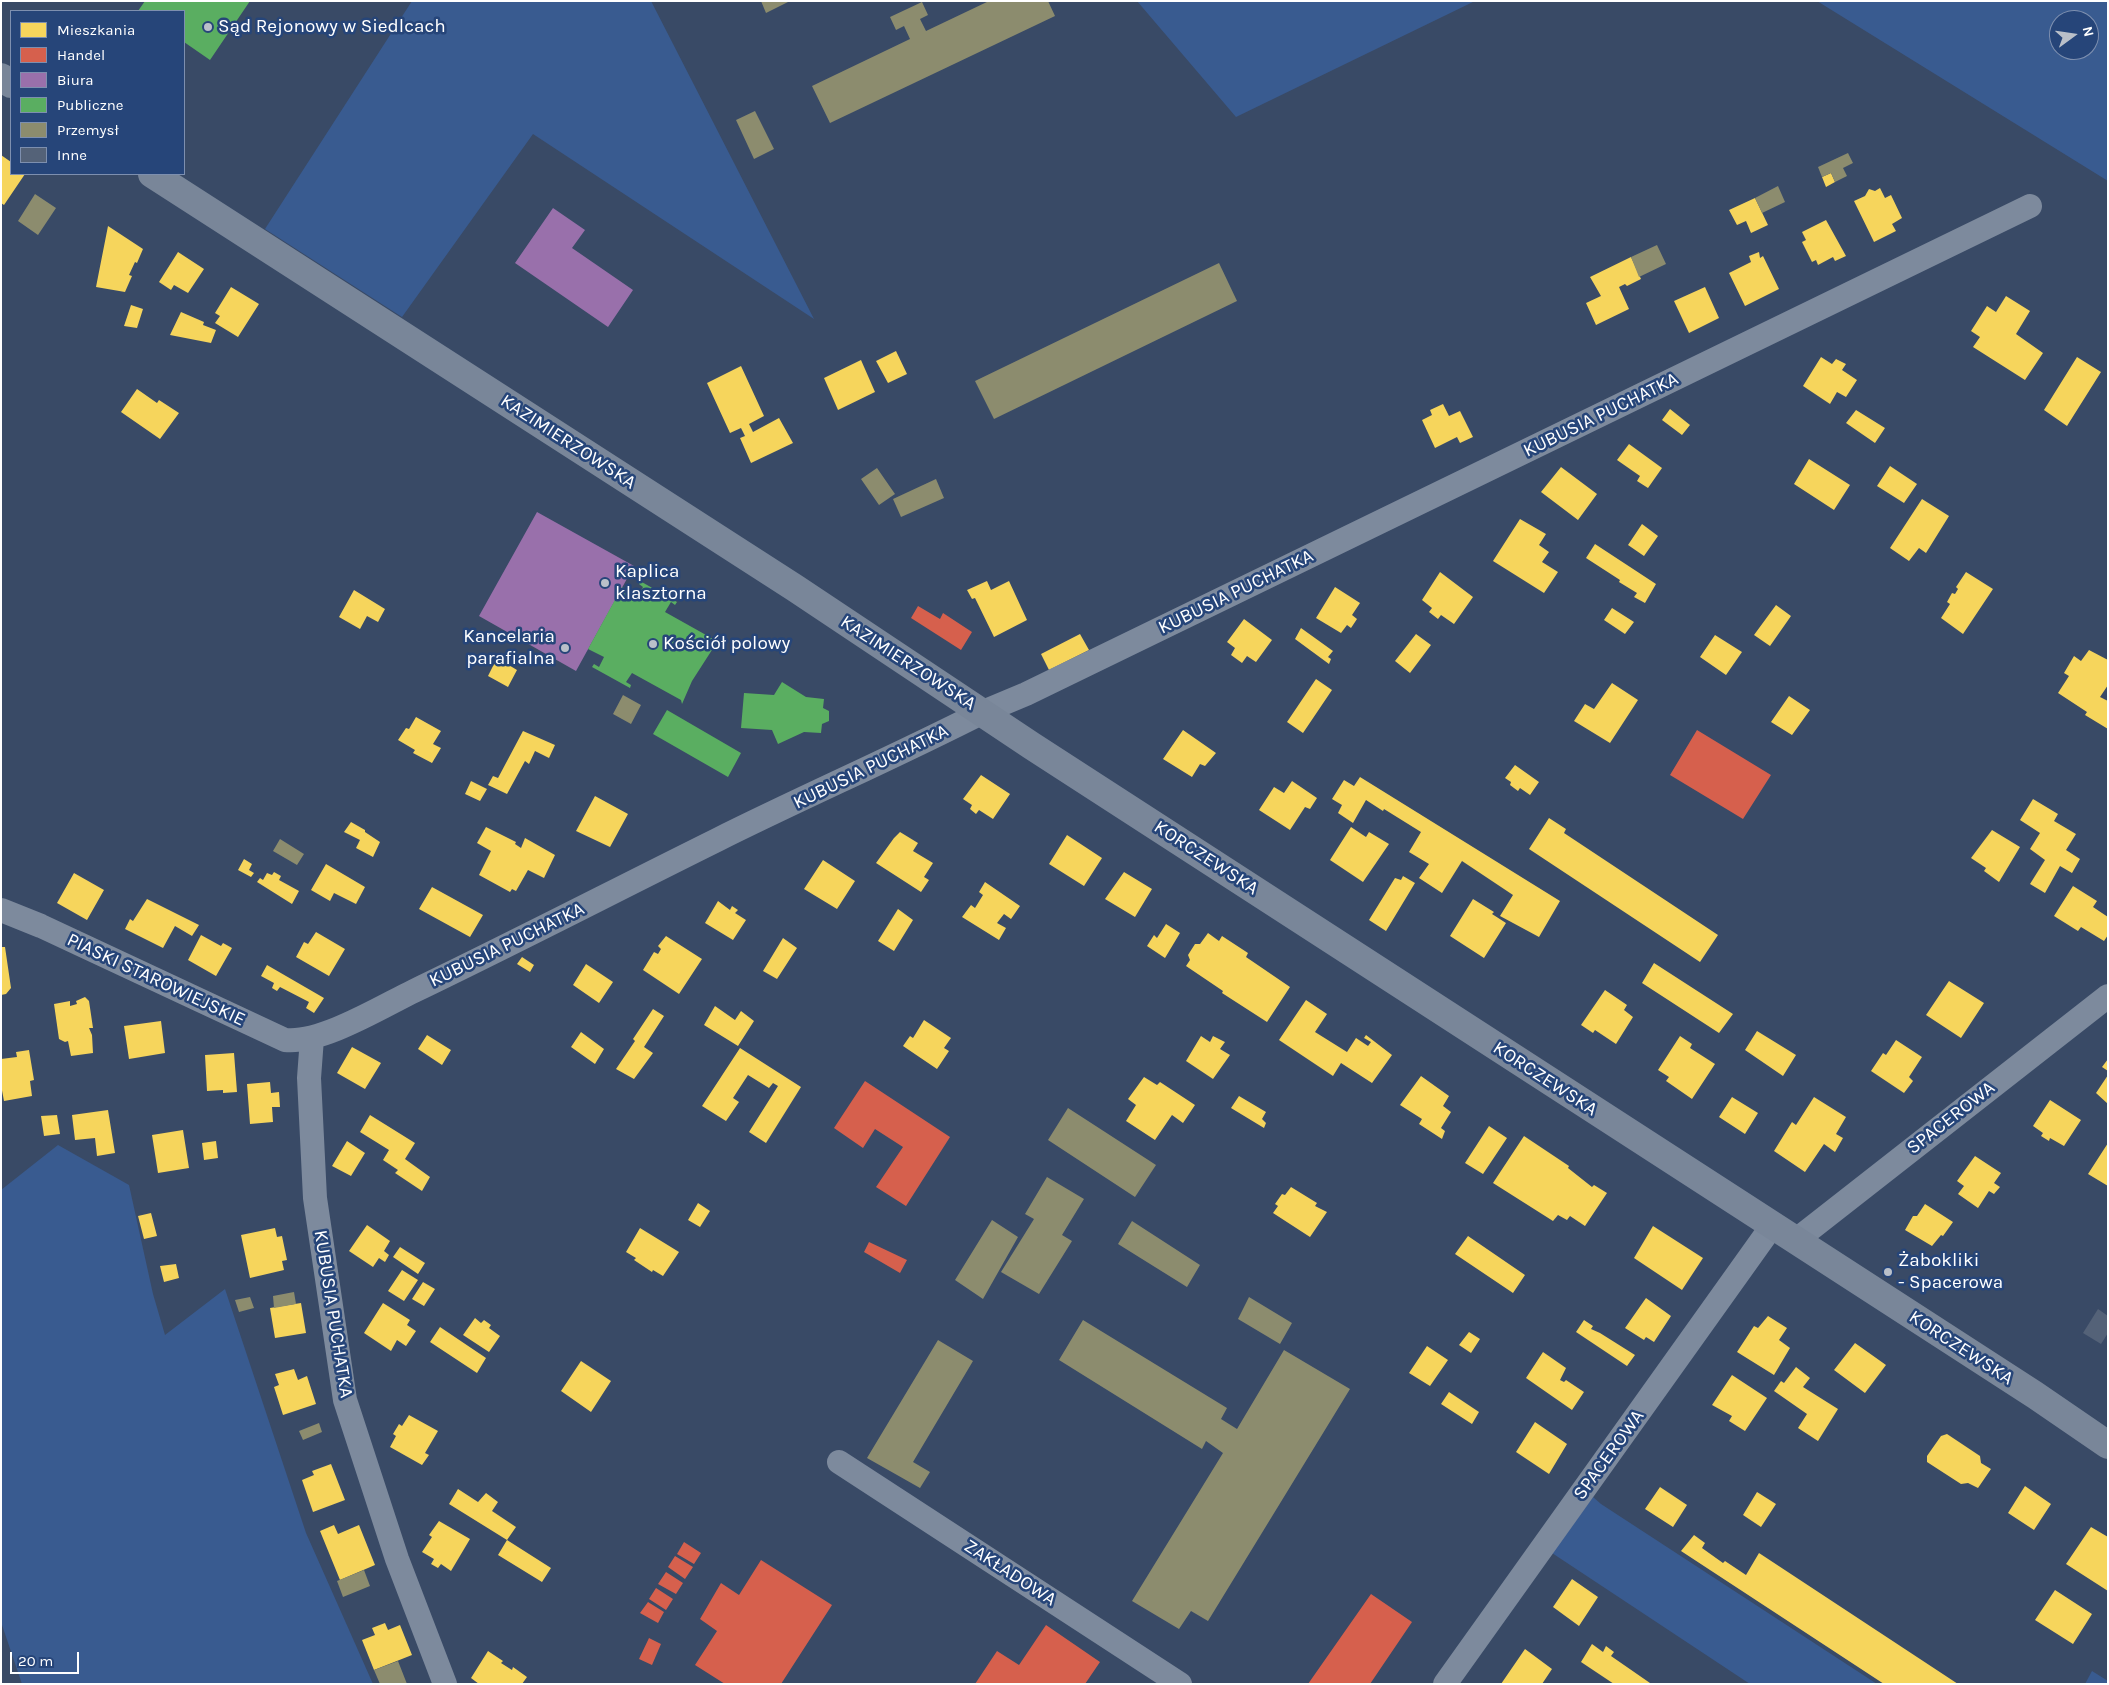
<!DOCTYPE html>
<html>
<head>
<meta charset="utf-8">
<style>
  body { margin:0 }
  #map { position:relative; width:2109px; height:1685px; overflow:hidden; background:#394a66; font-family:Karla,sans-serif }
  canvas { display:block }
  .frame { position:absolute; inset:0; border:2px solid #fff; pointer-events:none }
  .legend { position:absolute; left:10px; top:10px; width:175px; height:165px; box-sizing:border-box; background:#264579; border:1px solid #7d8faf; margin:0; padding:6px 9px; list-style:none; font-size:15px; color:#fff }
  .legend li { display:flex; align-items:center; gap:10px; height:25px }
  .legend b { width:25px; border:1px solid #7d8faf }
  .north { position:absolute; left:2049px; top:10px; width:50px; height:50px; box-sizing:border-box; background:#264579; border:1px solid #7d8faf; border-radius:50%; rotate:76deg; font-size:14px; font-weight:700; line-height:20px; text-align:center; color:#fff }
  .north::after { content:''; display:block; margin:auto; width:18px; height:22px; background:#bac0c9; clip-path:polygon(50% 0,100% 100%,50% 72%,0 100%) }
  .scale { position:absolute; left:10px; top:1652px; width:69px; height:22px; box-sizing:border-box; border:2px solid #fff; border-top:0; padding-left:6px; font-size:15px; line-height:18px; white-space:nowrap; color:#fff; -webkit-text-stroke:4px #264579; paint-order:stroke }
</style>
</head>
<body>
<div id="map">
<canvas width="2109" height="1685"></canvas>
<div class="frame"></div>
<ul class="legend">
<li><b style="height:14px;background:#f6d55c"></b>Mieszkania</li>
<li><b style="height:14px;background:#d6604d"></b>Handel</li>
<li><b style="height:14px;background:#9970ab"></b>Biura</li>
<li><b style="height:14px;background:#5aae61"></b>Publiczne</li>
<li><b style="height:14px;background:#8c8c6e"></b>Przemysł</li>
<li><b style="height:14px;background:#546278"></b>Inne</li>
</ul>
<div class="north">N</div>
<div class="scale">20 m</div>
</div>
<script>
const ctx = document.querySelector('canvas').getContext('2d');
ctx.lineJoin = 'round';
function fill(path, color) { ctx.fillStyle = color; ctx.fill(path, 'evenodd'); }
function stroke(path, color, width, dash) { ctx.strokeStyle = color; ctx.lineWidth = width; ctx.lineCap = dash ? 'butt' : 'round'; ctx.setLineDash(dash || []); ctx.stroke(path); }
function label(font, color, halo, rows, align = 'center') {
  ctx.font = font + ' Karla,sans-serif'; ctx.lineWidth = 5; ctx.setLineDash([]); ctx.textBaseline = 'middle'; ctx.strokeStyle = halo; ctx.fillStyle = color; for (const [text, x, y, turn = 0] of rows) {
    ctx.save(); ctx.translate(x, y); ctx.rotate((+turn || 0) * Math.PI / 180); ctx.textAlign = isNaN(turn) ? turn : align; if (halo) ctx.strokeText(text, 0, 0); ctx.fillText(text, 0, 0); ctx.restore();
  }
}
const green = new Path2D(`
  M412 1H651L814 319 533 134 402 317 265 229Z
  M1137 1H1475L1236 117Z
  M1817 1H2108V181ZM2059 20H2089V50H2059Z
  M58 1145 129 1185 153 1294 165 1335 225 1289 306 1533 373 1684H22L1 1622V1190Z
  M1593 1497 1601 1504 1877 1684H1750L1552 1553Z
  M2092 1671 2108 1681V1684H2085Z`);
const homes = new Path2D(`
  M1 155 11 162V174H25L4 205 1 203Z
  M1831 173 1835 182 1826 187 1822 177Z
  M1880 188 1885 198 1891 195 1902 218 1892 224 1896 231 1874 242 1854 201 1865 196 1869 189 1875 191Z
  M1755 198 1768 225 1751 233 1746 221 1737 225 1729 210Z
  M1826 220 1846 256 1835 261 1833 257 1818 265 1816 260 1812 262 1802 242 1806 240 1802 232Z
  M108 226 143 249 137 263 135 262 129 275 132 276 125 292 96 287Z
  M178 252 204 269 188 293 174 285 171 290 159 282Z
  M1759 252 1760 258 1763 256 1779 289 1745 306 1729 273 1751 262 1749 256Z
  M1631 257 1641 279 1627 286 1625 284 1619 287 1629 309 1596 325 1586 303 1601 296 1590 277Z
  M231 287 259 304 238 337 215 323 220 316 215 313Z
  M1705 287 1719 318 1689 333 1674 301Z
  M2006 296 2030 311 2016 334 2043 353 2025 380 1973 347 1980 337 1971 331 1987 306 1996 312Z
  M131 305 143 309 137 328 124 326Z
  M181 312 204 322 203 325 216 330 211 343 170 335Z
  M896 351 907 374 888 383 876 361Z
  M1821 357 1832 364 1836 359 1846 364 1842 370 1857 380 1846 397 1837 392 1830 404 1803 386Z
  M2077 357 2101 372 2067 426 2044 410Z
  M861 360 875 392 838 410 824 378Z
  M741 366 764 416 749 424 753 432 779 418 793 443 751 463 740 438 745 436 741 428 730 433 707 383Z
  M137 389 157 403 159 400 179 413 160 439 121 412Z
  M1443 404 1449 416 1460 411 1473 437 1460 443 1457 437 1435 448 1422 420 1432 415 1430 410Z
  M1670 409 1690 425 1682 435 1662 420Z
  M1856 410 1885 428 1875 443 1846 423Z
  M1629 444 1662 468 1648 488 1637 481 1640 476 1617 460Z
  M1809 459 1850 485 1834 510 1794 484Z
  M1890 466 1917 484 1904 503 1877 486Z
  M1561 467 1597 494 1578 520 1541 492Z
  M1922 499 1949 516 1926 553 1919 548 1909 561 1890 548Z
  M1520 519 1546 534 1539 545 1549 552 1542 562 1558 572 1544 593 1493 561Z
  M1642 524 1658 536 1644 556 1628 545Z
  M1595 544 1656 584 1645 603 1634 597 1637 593 1619 582 1620 580 1586 558Z
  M1440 572 1473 597 1454 624 1441 615 1438 619 1429 612 1432 608 1422 600Z
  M1966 572 1993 589 1963 634 1941 618 1950 604 1947 602 1952 593 1955 594 1958 589 1956 587Z
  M987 581 991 590 1009 581 1027 620 994 637 975 598 972 599 967 590Z
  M1335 587 1360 603 1352 615 1357 619 1351 628 1347 625 1341 633 1316 618Z
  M354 590 385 609 378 622 367 616 360 629 339 617Z
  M1776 605 1791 616 1770 646 1754 635Z
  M1612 608 1634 622 1625 634 1604 620Z
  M1244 619 1272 640 1256 662 1247 656 1242 663 1231 655 1235 648 1227 642Z
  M1301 628 1333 651 1328 657 1331 659 1329 664 1295 639Z
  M1080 634 1089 650 1049 670 1041 654Z
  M1416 634 1431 645 1410 673 1395 661Z
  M1715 635 1742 652 1726 675 1700 657Z
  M2089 650 2108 660V685L2100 697 2108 701V729L2085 715 2087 712 2058 693 2069 676 2064 673 2074 656 2081 661Z
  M497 658 517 670 508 687 488 676Z
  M1316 679 1332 690 1303 733 1287 722Z
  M1612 683 1638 700 1610 743 1574 721 1585 704 1594 709Z
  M1789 696 1810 710 1792 735 1771 722Z
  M416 717 441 731 433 744 441 748 432 763 413 753 415 750 398 740 406 728 409 729Z
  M1183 730 1216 753 1205 766 1200 764 1192 777 1163 759Z
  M523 731 555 745 549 758 535 751 529 764 525 761 507 794 488 785 493 776 498 778Z
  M1515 765 1539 782 1530 795 1520 788 1518 791 1510 785 1511 782 1505 778Z
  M981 775 1010 794 993 819 979 810 976 814 970 809 972 805 963 799Z
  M1360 777 1560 901 1539 937 1500 916 1513 895 1462 861 1442 893 1419 878 1429 864 1409 852 1421 832 1384 809 1383 811 1366 800 1353 823 1338 813 1342 805 1332 799 1344 780 1354 786Z
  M471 781 487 789 480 801 465 794Z
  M1292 781 1317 798 1310 809 1305 807 1290 830 1259 810 1274 787 1284 793Z
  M595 796 628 814 610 847 576 831Z
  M2033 799 2058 814 2054 821 2076 834 2066 850 2080 859 2072 873 2060 866 2045 893 2030 884 2045 860 2030 849 2040 833 2020 820Z
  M1549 818 1566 829 1564 833 1718 935 1700 962 1529 849Z
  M351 822 365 830V832L380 842 373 857 356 848 360 840 344 832Z
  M486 827 516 842 515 844 521 848 525 838 555 855 544 878 528 870 516 891 512 889 510 892 479 875 491 851 477 843Z
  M1351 827 1366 837 1369 832 1389 844 1363 882 1330 860Z
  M1992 830 2020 847 1999 882 1984 871 1986 868 1971 858Z
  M900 832 918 843 913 851 933 863 924 877 929 880 921 892 876 863 894 838Z
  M1067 835 1102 858 1084 886 1049 864Z
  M244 859 252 864 249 870 254 873 251 877 238 870Z
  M823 860 855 881 837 909 804 889Z
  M326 864 365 887 356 904 334 893 330 901 311 890Z
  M274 872 281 876 279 880 299 891 292 904 257 882 260 878 263 880 267 873 272 875Z
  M1124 872 1152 889 1135 917 1105 899Z
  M74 873 104 890 87 920 57 903Z
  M1403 876 1415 883 1386 931 1369 920 1395 878 1401 880Z
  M985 882 1020 906 1011 919 1004 914 997 923 1006 928 999 940 962 917 971 905 975 908 983 895 979 892Z
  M2073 886 2097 901 2093 907 2108 917V935L2104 941 2081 927 2078 931 2054 916Z
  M432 887 483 915 470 937 419 909Z
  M147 899 199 925 192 936 175 926 163 948 125 929 130 919 133 921Z
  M1473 899 1494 912 1492 914 1506 923 1484 958 1450 936Z
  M718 901 730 910 732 906 738 910 735 913 746 920 733 940 705 923Z
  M898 909 913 920 894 951 878 941Z
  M1166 924 1180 933 1165 958 1147 946 1154 935 1157 938Z
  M316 932 345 949 329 976 296 957 304 942 308 944Z
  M1208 933 1219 941 1222 936 1248 953 1246 957 1290 987 1267 1022 1222 993 1223 991 1186 966 1190 960 1188 955 1195 944H1200Z
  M201 935 221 946 223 943 232 948 216 976 188 960Z
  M666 936 702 959 679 994 643 970 654 952 658 954 661 949 658 946Z
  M783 938 797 948 777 979 763 971Z
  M1 947H5L11 988 6 994 1 995Z
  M522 957 534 965 530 972 517 964Z
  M1654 963 1733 1014 1719 1033 1642 983Z
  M586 964 613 982 599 1003 573 985Z
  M267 965 324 998 314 1013 306 1008 309 1002 280 987 277 991 272 988 274 983 261 976Z
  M1949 981 1984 1003 1961 1038 1926 1015Z
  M1605 990 1627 1005 1624 1010 1633 1017 1616 1044 1595 1030 1593 1033 1581 1025Z
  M85 997 89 1001 93 1028H89L92 1035 93 1053 71 1056 68 1041 65 1042 59 1039 54 1004 70 1001V1006L77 1004 76 1001Z
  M1306 1000 1327 1014 1315 1032 1347 1052 1356 1038 1368 1046 1371 1042 1364 1038 1366 1035 1392 1055 1372 1083 1341 1063 1333 1076 1279 1040Z
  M715 1006 735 1020 741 1011 754 1021 738 1046 704 1025Z
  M653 1009 664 1016 644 1047 653 1053 634 1079 616 1069 635 1041 633 1039Z
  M924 1020 951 1038 944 1048 949 1051 937 1069 903 1046 910 1036 913 1038Z
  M161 1021 165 1053 129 1059 124 1026Z
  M1757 1031 1796 1055 1783 1076 1745 1050Z
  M581 1032 604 1049 595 1064 571 1047Z
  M427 1035 451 1050 442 1065 418 1049Z
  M1201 1036 1210 1042 1213 1036 1225 1042 1220 1049 1230 1055 1213 1079 1186 1061Z
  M1680 1036 1692 1044 1690 1048 1715 1064 1692 1099 1666 1081 1669 1077 1658 1070Z
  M1896 1040 1922 1057 1909 1077 1913 1081 1904 1093 1871 1071 1883 1053 1886 1055Z
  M352 1047 381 1063 365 1089 337 1073Z
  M740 1048 801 1087 766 1143 749 1132 778 1086 773 1083 769 1088 748 1075 733 1098 739 1102 726 1121 702 1106Z
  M29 1050 34 1080 30 1081 32 1096 4 1101 1 1085V1059L17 1057 16 1052Z
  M234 1053 237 1092 223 1093V1090L207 1091 205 1055Z
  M2108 1059V1071L2102 1067Z
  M2108 1075V1104L2096 1093Z
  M1421 1076 1449 1096 1443 1106 1451 1112 1441 1128 1445 1131 1442 1139 1419 1124 1422 1119 1400 1105Z
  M1144 1077 1157 1085 1160 1082 1195 1105 1183 1123 1172 1115 1155 1140 1126 1121 1136 1105 1128 1099Z
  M270 1082 271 1093 279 1092 280 1107H272L273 1122 250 1124 247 1084Z
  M1239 1096 1266 1112 1262 1119 1266 1123 1264 1128 1231 1108Z
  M1732 1097 1758 1113 1745 1134 1719 1117Z
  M1814 1097 1846 1117 1836 1134 1843 1138 1835 1152 1824 1144 1805 1172 1774 1151 1792 1122 1796 1125Z
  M2050 1100 2081 1120 2064 1146 2050 1138 2049 1141 2041 1136 2043 1133 2033 1126Z
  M108 1110 115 1153 97 1156 95 1138 75 1140 72 1115Z
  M57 1115 60 1134 44 1136 41 1116Z
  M370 1115 415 1143 405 1159 430 1177 422 1191 395 1173 398 1170 383 1160 389 1150 360 1132Z
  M1489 1126 1507 1138 1483 1174 1465 1163Z
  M183 1130 189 1168 158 1173 152 1135Z
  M1524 1136 1569 1166 1568 1168 1592 1187 1594 1185 1607 1193 1585 1226 1570 1216 1567 1220 1558 1215 1553 1221 1493 1183Z
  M216 1141 218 1158 204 1160 202 1143Z
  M347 1141 365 1153 351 1176 332 1166Z
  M2108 1143V1186L2088 1174Z
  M1975 1156 2001 1173 1994 1183 2000 1187 1994 1194 1989 1191 1978 1208 1958 1194 1964 1186 1957 1181Z
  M1291 1187 1317 1203 1315 1206 1327 1212 1310 1237 1273 1213 1278 1206 1275 1204 1282 1194 1285 1195Z
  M698 1203 710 1211 700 1227 688 1220Z
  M1925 1204 1953 1222 1943 1236 1941 1235 1932 1246 1905 1230 1913 1216H1917Z
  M151 1213 157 1236 144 1239 138 1216Z
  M367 1225 390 1241 384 1251 389 1255 385 1262 379 1258 373 1267 349 1251Z
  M1653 1226 1703 1258 1682 1290 1634 1258Z
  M275 1228 277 1237 282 1236 287 1260 282 1261 284 1270 250 1278 241 1235Z
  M640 1228 679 1252 663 1276 653 1270 652 1272 634 1260 636 1258 626 1252Z
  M1468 1236 1525 1275 1513 1293 1455 1254Z
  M400 1247 425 1263 418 1274 393 1257Z
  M176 1264 179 1278 164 1282 160 1266Z
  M402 1270 418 1280 404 1301 388 1291Z
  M423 1282 435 1289 424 1306 412 1299Z
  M1646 1298 1671 1316 1654 1342 1646 1337 1644 1340 1625 1328Z
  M301 1303 306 1333 275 1338 270 1308Z
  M383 1303 410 1320 407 1325 416 1331 406 1346 397 1340 391 1351 364 1333Z
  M1768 1316 1787 1328 1779 1340 1790 1348 1774 1375 1737 1352 1754 1326 1758 1328Z
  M475 1318 481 1323 484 1320 491 1325 489 1328 500 1336 489 1352 463 1335Z
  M1584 1320 1593 1326 1591 1329 1600 1333 1635 1355 1627 1366 1576 1332Z
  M440 1327 486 1358 477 1373 430 1342Z
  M1469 1332 1480 1339 1471 1353 1459 1345Z
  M1855 1343 1886 1365 1865 1393 1834 1370Z
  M1427 1346 1448 1360 1430 1386 1409 1373Z
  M1543 1352 1566 1368 1560 1380 1564 1382 1566 1380 1584 1392 1572 1410 1526 1378Z
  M581 1361 611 1381 591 1412 561 1391Z
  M1796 1367 1810 1378 1803 1387 1838 1409 1818 1441 1798 1428 1807 1414 1774 1391 1781 1381 1784 1383Z
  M294 1369 298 1380 307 1376 316 1404 283 1415 274 1387 279 1385 275 1374Z
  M1732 1375 1767 1398 1745 1431 1729 1421 1732 1416 1712 1405Z
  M1449 1392 1479 1412 1472 1424 1441 1404Z
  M409 1415 438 1431 425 1453 429 1455 422 1465 390 1447 396 1436 393 1434 399 1424 402 1426Z
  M1535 1422 1567 1444 1549 1474 1516 1452Z
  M1947 1434 1980 1456 1981 1463 1991 1469 1978 1488 1968 1483 1961 1484 1927 1462V1456L1941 1436Z
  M331 1464 345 1500 313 1512 302 1480 314 1475 312 1471Z
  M2025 1486 2051 1504 2034 1530 2008 1513Z
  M1660 1487 1687 1505 1673 1527 1645 1509Z
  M458 1489 478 1502 486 1493 498 1502 492 1511 516 1527 507 1540 449 1504Z
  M1757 1492 1776 1504 1761 1527 1743 1515Z
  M439 1521 470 1539 451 1571 441 1564 438 1568 431 1564 434 1559 422 1552 432 1537 429 1535Z
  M334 1525 338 1534 359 1525 375 1565 340 1580 320 1531Z
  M2091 1527 2108 1537V1591L2066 1564Z
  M1694 1535 1705 1543 1702 1548 1723 1563 1725 1561 1746 1575 1759 1553 1958 1684H1884L1681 1551Z
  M507 1540 551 1568 542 1582 498 1555Z
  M1572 1579 1598 1597 1579 1626 1553 1607Z
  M2055 1590 2092 1614 2073 1644 2035 1620Z
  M385 1623 388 1630 400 1625 412 1655 374 1670 362 1640 375 1635 372 1628Z
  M1592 1644 1603 1652 1606 1646 1614 1652 1611 1656 1650 1683 1614 1684 1581 1662Z
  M1525 1649 1552 1669 1542 1684H1501Z
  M488 1651 503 1661 501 1663 512 1670 513 1667 527 1677 522 1684H479L471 1678Z`);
const shops = new Path2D(`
  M918 606 940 619 943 613 972 632 961 650 911 618Z
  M1697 730 1771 775 1743 819 1670 775Z
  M865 1081 950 1137 906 1206 876 1187 903 1147 875 1129 863 1148 834 1128Z
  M869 1242 907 1260 900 1273 864 1252Z
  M684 1542 701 1553 694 1564 677 1554Z
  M675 1556 693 1567 685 1579 668 1567Z
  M761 1560 832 1605 781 1684H725L695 1665 717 1631 700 1619 721 1583 739 1595Z
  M666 1572 683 1583 676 1594 658 1584Z
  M656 1588 673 1599 666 1610 649 1599Z
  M1371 1594 1412 1622 1370 1684H1308Z
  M648 1602 664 1612 658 1623 640 1613Z
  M1046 1625 1100 1662 1085 1684H975L997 1651 1019 1665Z
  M649 1638 661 1644 652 1665 639 1659Z`);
const offices = new Path2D(`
  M553 208 585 230 572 248 633 290 608 327 515 263Z
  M537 512 634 566 576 671 479 616Z`);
const public = new Path2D(`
  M145 1H250L210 60 184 42V11H138Z
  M640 581 677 602 675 605 671 602 665 612 715 640 716 638 719 639 692 681 682 704 681 700 632 673 626 682 631 685 630 688 592 667 594 664 599 667 604 657 588 649 622 587 638 596 643 587 639 584Z
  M782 682 806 697 824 699 823 708 829 711V721L822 724 821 733 804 732 778 744 772 730 741 728 744 693 774 695Z
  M667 710 741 753 728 777 653 734Z`);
const industry = new Path2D(`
  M761 1H790L766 13Z
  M989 1H1048L1055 16 830 123 812 86 910 39 904 26 896 30 890 17 922 2 928 15 920 19 926 31Z
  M755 111 774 149 754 159 736 120Z
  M1848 153 1853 163 1843 168 1847 176 1835 182 1831 173 1822 177 1818 167Z
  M1778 186 1785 202 1762 213 1755 198Z
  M35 194 56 208 38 235 18 221Z
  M1657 245 1666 264 1639 277 1631 257Z
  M1219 263 1237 301 994 419 975 381Z
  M877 468 895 494 879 505 861 479Z
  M936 479 944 498 901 517 893 499Z
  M623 695 641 705 631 724 613 714Z
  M280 839 304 854 297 865 273 851Z
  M1068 1108 1156 1165 1135 1197 1048 1140Z
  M1047 1177 1084 1199 1062 1235 1072 1241 1039 1294 1001 1272 1034 1219 1025 1214Z
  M992 1220 1018 1237 983 1299 955 1280Z
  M1132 1221 1200 1265 1187 1287 1118 1244Z
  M294 1292 296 1304 274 1308 273 1296Z
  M250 1297 254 1308 239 1312 235 1300Z
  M1249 1297 1292 1323 1280 1344 1238 1319Z
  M1083 1320 1227 1408 1221 1419 1237 1429 1284 1350 1350 1389 1208 1621 1191 1611 1179 1629 1132 1601 1223 1453 1206 1441 1202 1449 1059 1360Z
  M938 1340 973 1361 913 1462 930 1472 920 1488 867 1458Z
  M319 1423 322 1432 303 1440 299 1431Z
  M364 1570 370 1586 343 1597 337 1581Z
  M398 1661 407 1684H380L374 1670Z`);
const building = new Path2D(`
  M2098 1309 2108 1316V1333L2101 1344 2083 1333Z`);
const street = new Path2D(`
  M1 910 41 926 285 1040C321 1044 381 1007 414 991 516 942 616 890 717 840 805 796 895 757 983 712L1026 694 2030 206
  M312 1038 309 1078 315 1198 345 1400 397 1559 445 1684
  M1795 1241 2108 996
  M839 1462 1180 1684
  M1445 1684 1772 1226`);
const secondary = new Path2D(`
  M1 77 11 84
  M152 174 795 588 1032 746 2035 1395 2108 1445`);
const markers = [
  [208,27,5,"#bac0c9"],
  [605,583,5,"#bac0c9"],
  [653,644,5,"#bac0c9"],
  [565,648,5,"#bac0c9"],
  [1888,1272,5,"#bac0c9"]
];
const poiNames = [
  ["Sąd Rejonowy w Siedlcach",218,27],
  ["Kaplica",615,572],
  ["klasztorna",615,594],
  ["Kancelaria",555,637,"right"],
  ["parafialna",555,659,"right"],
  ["Kościół polowy",663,644],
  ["Żabokliki",1898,1261],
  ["- Spacerowa",1898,1283]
];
const streetNames = [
  ["KUBUSIA PUCHATKA",1601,415,-26],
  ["KAZIMIERZOWSKA",568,442,33],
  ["KUBUSIA PUCHATKA",1236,592,-26],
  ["KAZIMIERZOWSKA",908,663,33],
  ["KUBUSIA PUCHATKA",871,767,-26],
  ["KORCZEWSKA",1206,858,33],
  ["KUBUSIA PUCHATKA",507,945,-26],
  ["PIASKI STAROWIEJSKIE",156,980,25],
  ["KORCZEWSKA",1545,1079,33],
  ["SPACEROWA",1951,1118,-38],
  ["KUBUSIA PUCHATKA",333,1314,81],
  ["KORCZEWSKA",1961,1348,33],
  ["SPACEROWA",1609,1455,-54],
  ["ZAKŁADOWA",1010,1573,33]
];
fill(green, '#395b90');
fill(homes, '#f6d55c');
fill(shops, '#d6604d');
fill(offices, '#9970ab');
fill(public, '#5aae61');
fill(industry, '#8c8c6e');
fill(building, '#546278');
stroke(street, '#7d8a9d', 24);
stroke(secondary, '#798699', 28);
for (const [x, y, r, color] of markers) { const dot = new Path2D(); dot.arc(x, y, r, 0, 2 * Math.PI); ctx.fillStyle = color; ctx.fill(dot); stroke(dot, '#264579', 2); }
label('19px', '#fff', '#264579', poiNames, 'left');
label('19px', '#fff', '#264579', streetNames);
</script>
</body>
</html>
